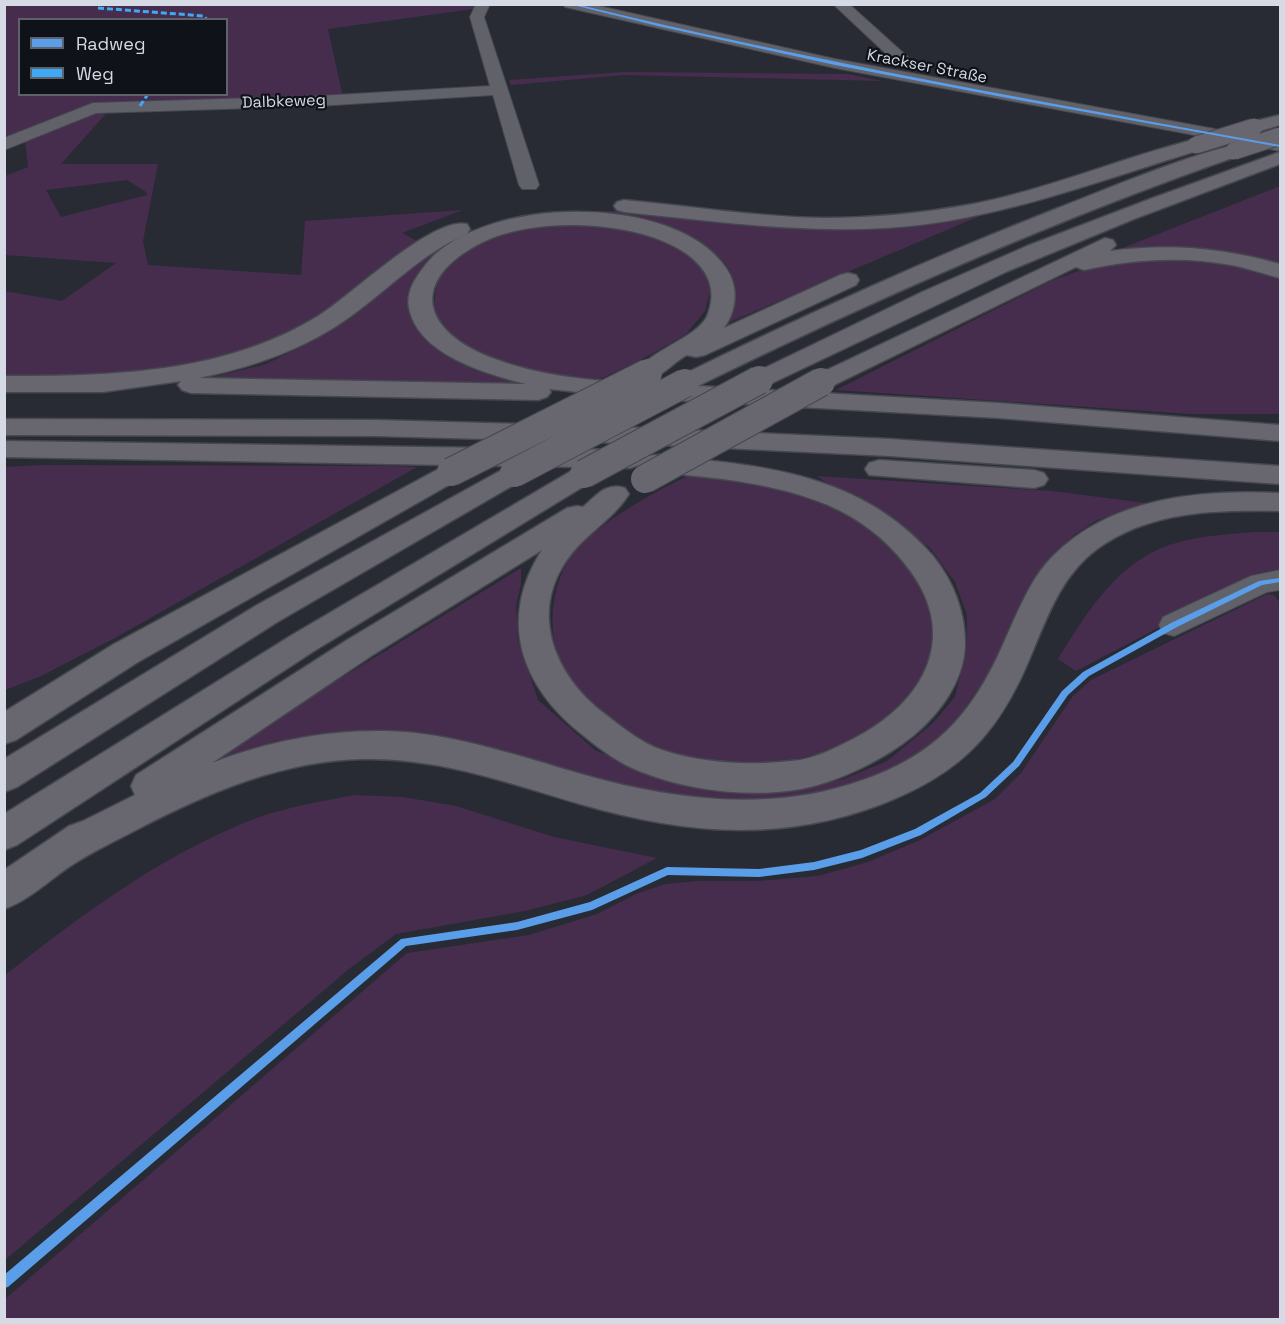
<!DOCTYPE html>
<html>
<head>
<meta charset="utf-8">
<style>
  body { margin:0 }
  #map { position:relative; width:1285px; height:1324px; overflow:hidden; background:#282b33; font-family:"Space Grotesk",sans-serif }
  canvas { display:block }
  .frame { position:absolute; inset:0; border:6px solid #d6dae4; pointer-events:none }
  .legend { position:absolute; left:18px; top:18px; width:210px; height:78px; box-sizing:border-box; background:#0f1219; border:2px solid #5f626a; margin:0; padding:8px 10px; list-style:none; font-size:18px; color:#d6dae4 }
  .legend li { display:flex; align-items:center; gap:12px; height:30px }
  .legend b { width:30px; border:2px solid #5f626a }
</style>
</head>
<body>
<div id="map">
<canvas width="1285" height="1324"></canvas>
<div class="frame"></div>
<ul class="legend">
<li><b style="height:8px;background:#5a9eea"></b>Radweg</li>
<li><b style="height:8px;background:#3fa9f5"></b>Weg</li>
</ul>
</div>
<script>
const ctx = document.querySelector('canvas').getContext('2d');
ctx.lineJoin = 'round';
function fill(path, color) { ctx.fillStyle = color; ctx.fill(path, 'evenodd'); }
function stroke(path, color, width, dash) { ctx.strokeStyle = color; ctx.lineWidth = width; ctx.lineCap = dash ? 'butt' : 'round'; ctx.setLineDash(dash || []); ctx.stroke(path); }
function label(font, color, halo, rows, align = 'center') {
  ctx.font = font + ' "Space Grotesk",sans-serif'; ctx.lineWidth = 4.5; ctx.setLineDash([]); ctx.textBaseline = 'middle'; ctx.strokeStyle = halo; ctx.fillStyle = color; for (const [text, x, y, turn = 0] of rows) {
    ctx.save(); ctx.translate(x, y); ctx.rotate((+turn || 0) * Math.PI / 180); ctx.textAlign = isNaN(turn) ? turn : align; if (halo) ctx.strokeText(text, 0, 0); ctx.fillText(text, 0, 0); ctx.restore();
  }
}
const green = new Path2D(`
  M76 4 91 6 475 5 473 9 328 29 343 97 99 106 5 143 4 5ZM20 20H226V94H20Z
  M624 72 847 74 883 81 624 75 511 85 509 80Z
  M111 108 61 164H158L143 241 148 265 301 275 305 221 463 210 402 233 419 242 325 316 238 356 159 372 5 376 4 291 62 301 116 263 5 255V176L28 167 25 140 82 113ZM127 180 146 192 147 195 61 217 46 190Z
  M1280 186V265C1227 248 1176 245 1120 249Z
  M618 211 861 229 912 226 982 215 725 324C730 313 737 300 735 288 728 226 615 218 568 212Z
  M505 220V223C469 235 447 244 421 271L446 351 472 368 529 384 210 378 266 364 315 340 358 312 413 262 449 237Z
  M561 223 631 227 687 247 710 278V291L705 311 686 334 641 360 598 380 530 370 490 358 461 342 440 323 434 305 437 281 448 265 471 248 501 234 533 226Z
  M1198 258 1268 271 1280 276V414H1191L836 390 1051 281 1084 269 1122 261Z
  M39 465 391 466 417 467 115 638 41 676 5 690V467Z
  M690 475C775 479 911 514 931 612 941 661 926 680 894 715 872 740 842 748 810 756 792 760 772 764 753 764 673 765 570 726 554 639 549 609 557 574 575 549 579 544 586 540 591 535 621 511 655 491 690 475Z
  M817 476 1052 491 1146 503 1095 521 1074 535 1054 554 1025 597 989 673 952 727 922 753 879 777 834 793 791 799 703 802 600 781 447 738 402 733 229 758 220 752 521 568V584L516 606 518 640 538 700 595 750 665 779 791 788 844 779 887 761 932 724 955 697 967 647V615L955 582 930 548 897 522 864 501 830 485Z
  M1254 532H1280V573H1263L1076 671 1058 659C1084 617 1112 570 1159 549 1189 536 1222 535 1254 532Z
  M1267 594 1274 595 1280 603V1319H5V1299L407 953 529 935 597 914 636 894 665 884 698 881H758L818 876 868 862 920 840 995 799 1021 773 1073 696 1091 680Z
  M355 795 403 797 456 806 554 837 657 858 587 895 525 911 396 934 349 969 5 1260V975C79 917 156 859 244 823 279 808 318 802 355 795Z`);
const minor = new Path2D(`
  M476 4H490L484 17 539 185 536 189H522L519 185 493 95 318 106 96 113 4 150V138L93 103 318 96 490 86 470 17Z
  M563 4H590L835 59 1280 141V151L835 68 565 7Z
  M833 4H849L910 59 912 62 910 65H898Z
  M1280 570V590L1267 592 1174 636 1163 633 1159 625 1163 617 1251 576Z`);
const highway = new Path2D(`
  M1280 115V125L1254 133 1247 131 1245 127 1247 123Z
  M1196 139 1203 141 1205 145 1203 149C1101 180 993 222 886 228 799 233 711 221 624 212L617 210 614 206 617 202 624 200C690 206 757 217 824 218 873 218 924 213 973 204 1049 189 1121 158 1196 139Z
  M1234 145 1241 147 1244 151 1241 155C1054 220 875 299 698 386L999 403 1280 425V441L999 418 635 398 549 389 551 392 547 397 538 400 191 393 182 390 178 385 181 381 103 392H4V376C111 376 224 374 318 316 350 297 432 216 467 224L470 229 467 234C422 253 390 288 351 316 306 349 253 367 199 378L526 384C487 374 418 355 409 308 406 290 416 277 427 263 483 196 674 192 726 268 739 287 737 310 724 328L840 275 848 273 856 275 859 280 856 285 705 355 696 357 687 355C670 364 659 383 639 378L635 373C653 348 700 337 708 314 718 287 706 267 684 252 636 220 535 216 483 242 407 280 421 332 495 359 551 380 614 382 674 385L672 383 676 378C802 316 928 259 1058 208 1115 186 1174 160 1234 145Z
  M1280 152V164L1134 219 1008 271 768 385 759 388 750 385 746 380 750 375 922 292 1027 246 1150 199Z
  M1105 238 1113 240 1116 245 1110 251C1169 243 1224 248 1280 264V278C1264 274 1248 268 1231 265 1182 256 1133 259 1084 270L1076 267 830 387 821 390 812 387 808 382 812 377Z
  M4 419 375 420 597 426 890 439 1280 466V484L890 456 597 442 375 436 4 435Z
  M4 441 630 450 640 453 642 457C664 451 691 458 713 461 798 470 875 489 933 556 954 582 966 614 965 647 963 682 940 713 914 735 885 759 838 782 801 789 749 798 689 791 639 771 619 763 601 750 584 736 521 687 497 620 542 550L371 656 212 763C276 738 347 726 416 733 472 740 526 758 581 774 669 799 762 812 851 784 932 759 972 717 1005 640 1018 612 1030 579 1053 556 1111 497 1202 489 1280 493V511C1217 510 1151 510 1097 549 1062 575 1048 615 1032 653 1000 732 962 773 882 804 780 843 684 834 580 804 509 783 440 758 365 759 283 760 207 793 136 830 115 841 92 852 72 865 49 880 30 900 4 909V870L69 826 83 821 135 795 131 786 136 775 347 640 567 508 577 506 583 507C597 495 606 482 625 488L629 494C615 517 589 532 572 553 527 609 553 675 605 714 622 727 641 743 662 750 704 764 756 766 800 760 818 757 837 747 853 739 926 702 962 634 905 564 885 538 858 518 828 505 772 482 711 477 651 472L641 469 639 465 630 468 590 467 598 474 594 480 314 651 17 845 4 850V814L292 635 578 467 520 466 524 467 528 473 524 479 279 621 17 787 4 792V759L257 605 509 466 456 465 461 466 465 472 461 478 138 662 16 740 4 744V712L114 644 446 465 4 457Z
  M879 460 1034 470 1044 473 1048 479 1044 485 1034 488 869 475 865 469 869 463Z`);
const highwayBridgeFar1 = new Path2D(`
  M1196 145 1254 127
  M1234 151 1280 136`);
const highwayBridge = new Path2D(`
  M451 472 648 373
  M514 473 685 383
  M584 474 759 380
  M645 479 821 382`);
const quiet = new Path2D(`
  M98 8 204 16 207 20
  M140 106 148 94`);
const cycleway = new Path2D(`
  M569 4H576C809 61 1044 102 1280 145V147L1013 99 835 65 658 26Z
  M1280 578V582L1262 585 1177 627 1089 676 1068 695 1019 766 986 797 921 835 862 858 814 870 759 877 668 875 592 910 517 930 406 946 8 1287 4 1288V1275L401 939 517 922 590 902 667 867 759 869 814 862 861 850 915 829 980 793 1013 762 1062 691 1083 672 1171 623 1259 581Z`);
const farStreetnames = [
  ["Krackser Straße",927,67,11],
  ["Dalbkeweg",284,102,-2]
];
fill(green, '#462d4d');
stroke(minor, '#45484e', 2);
stroke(highway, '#45484e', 3);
fill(minor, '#616169');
fill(highway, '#686770');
stroke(highwayBridgeFar1, '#45484e', 19, []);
stroke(highwayBridge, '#45484e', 30, []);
stroke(highwayBridgeFar1, '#686770', 17);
stroke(highwayBridge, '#686770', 28);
stroke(quiet, '#3fa9f5', 3, [6, 3]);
fill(cycleway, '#5a9eea');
label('16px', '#d6dae4', '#0f1219', farStreetnames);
</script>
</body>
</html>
